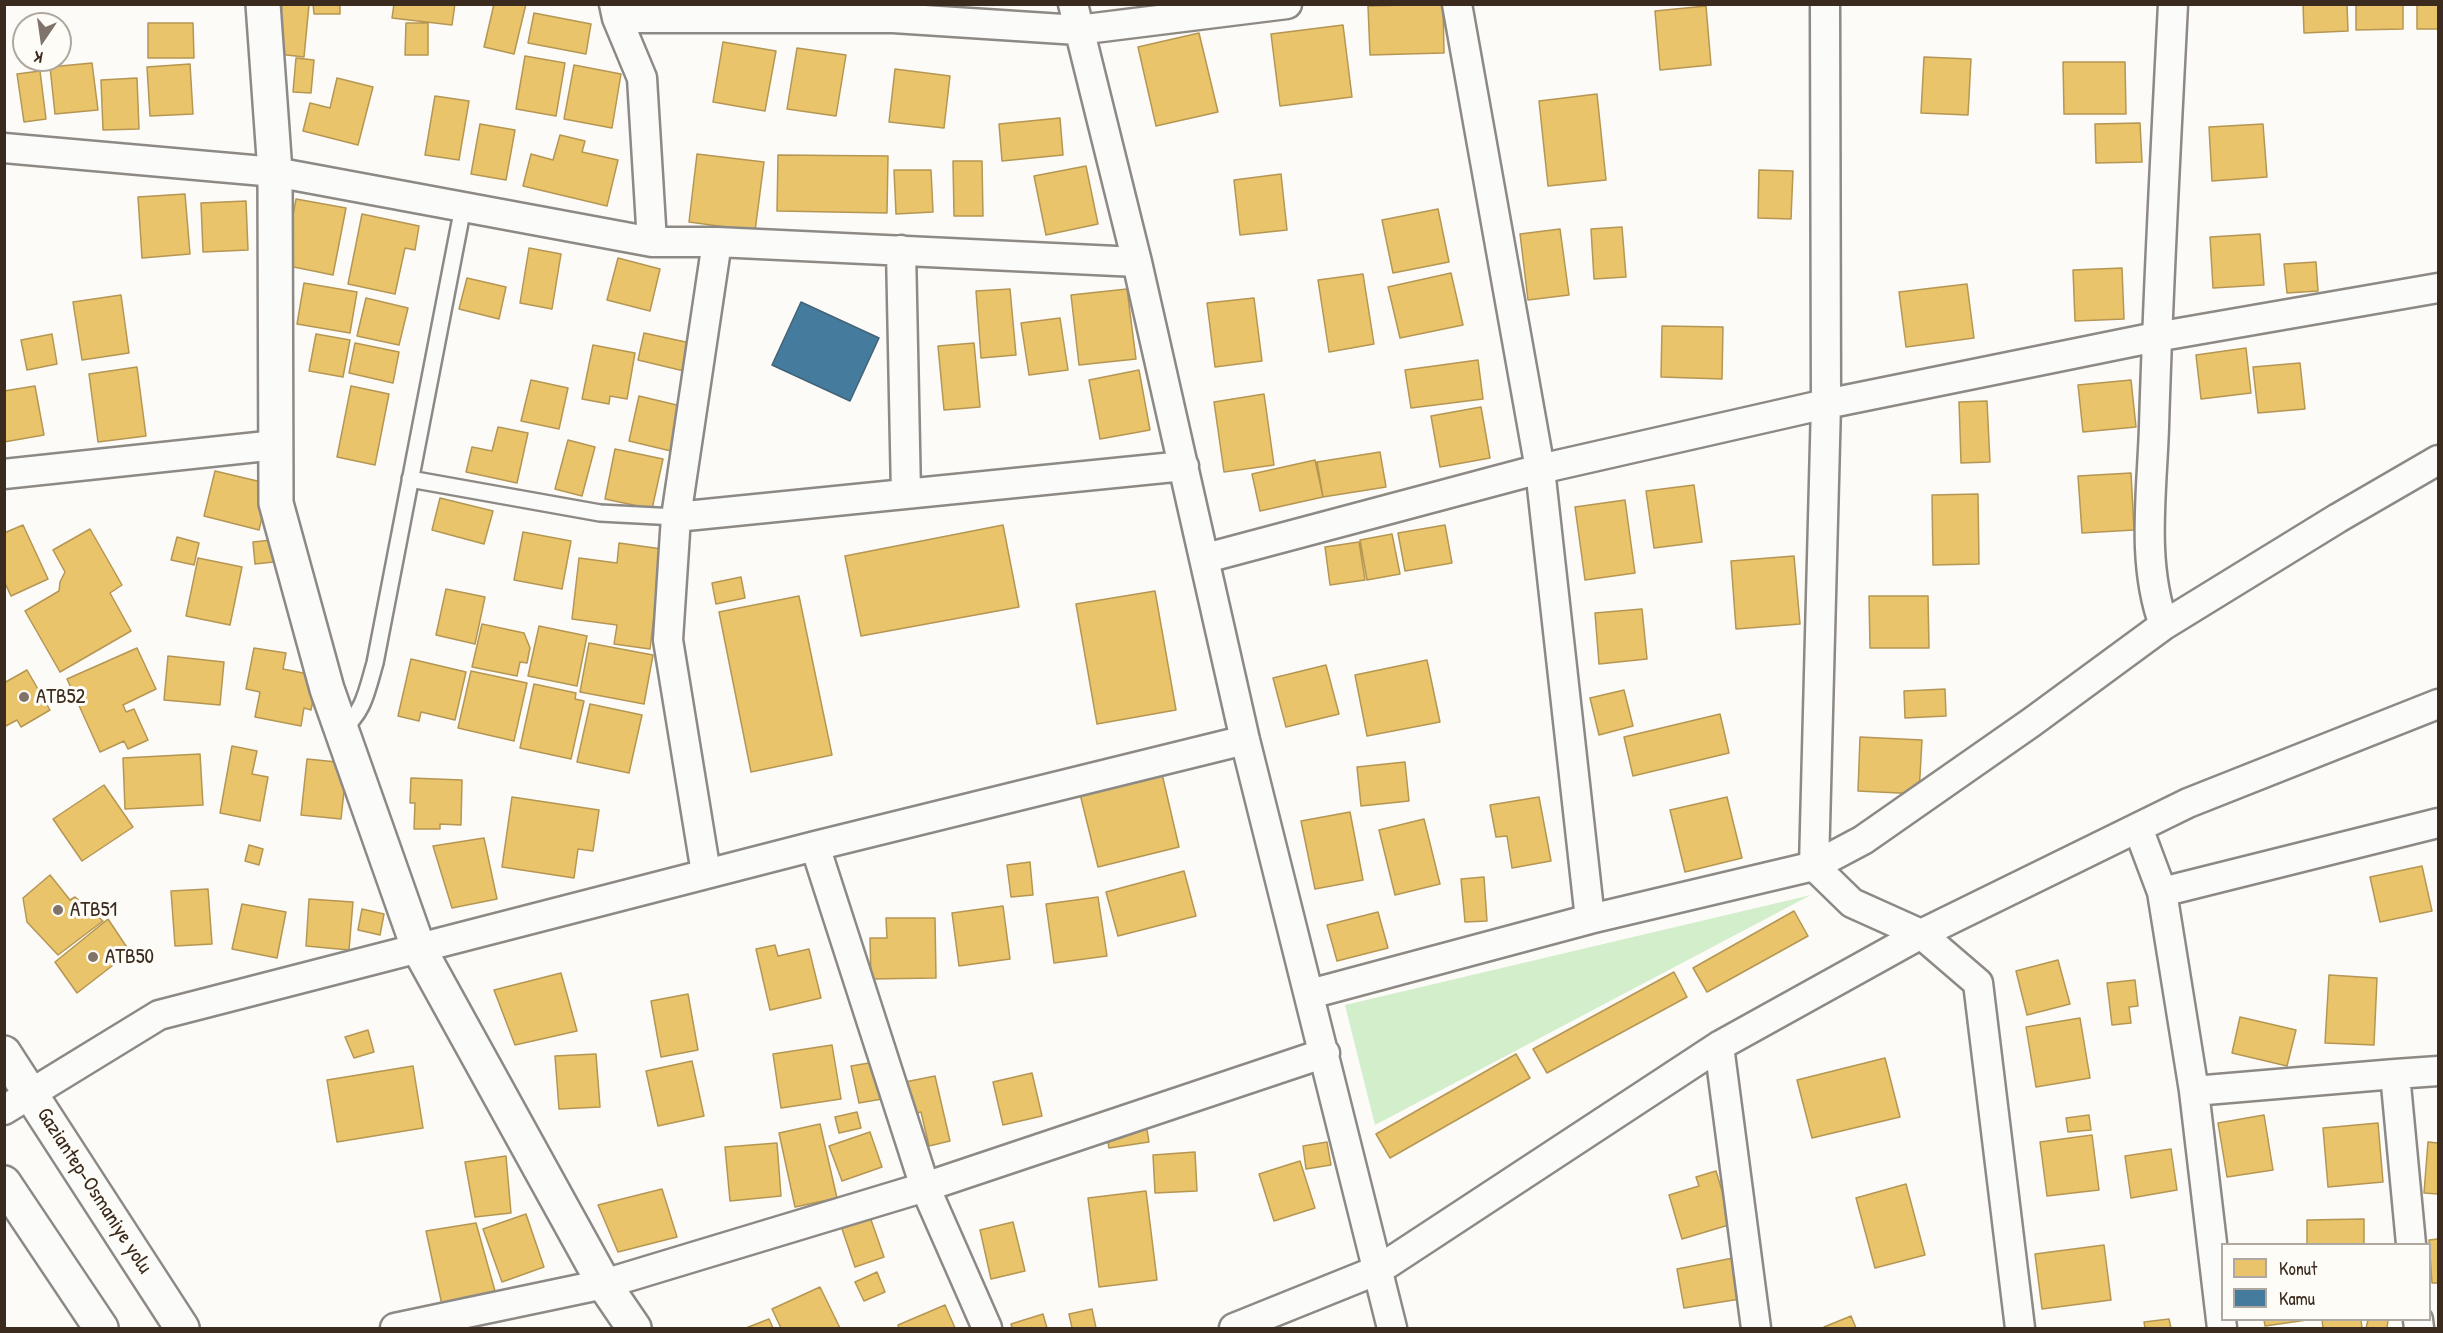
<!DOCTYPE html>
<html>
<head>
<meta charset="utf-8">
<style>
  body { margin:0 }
  #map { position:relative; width:2443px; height:1333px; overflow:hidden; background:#fcfbf8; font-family:"Patrick Hand",sans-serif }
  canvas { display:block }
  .frame { position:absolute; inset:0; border:6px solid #3b2a1e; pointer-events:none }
  .legend { position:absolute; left:2221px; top:1243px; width:210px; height:78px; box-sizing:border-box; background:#fdfcf7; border:2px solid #afa8a0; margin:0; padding:8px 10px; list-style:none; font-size:18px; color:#3b2a1e }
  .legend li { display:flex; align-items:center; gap:12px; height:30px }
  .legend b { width:30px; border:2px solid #afa8a0 }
  .north { position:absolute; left:12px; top:12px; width:60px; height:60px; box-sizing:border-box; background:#fdfcf7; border:2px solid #afa8a0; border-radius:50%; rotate:193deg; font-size:16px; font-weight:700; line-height:24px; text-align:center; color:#3b2a1e }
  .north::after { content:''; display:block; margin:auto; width:21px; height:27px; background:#7f736a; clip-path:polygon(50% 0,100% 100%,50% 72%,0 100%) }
</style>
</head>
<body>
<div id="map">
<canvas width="2443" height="1333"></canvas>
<div class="frame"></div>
<ul class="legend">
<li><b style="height:16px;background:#e9c46a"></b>Konut</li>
<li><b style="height:16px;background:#457b9d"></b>Kamu</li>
</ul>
<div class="north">K</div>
</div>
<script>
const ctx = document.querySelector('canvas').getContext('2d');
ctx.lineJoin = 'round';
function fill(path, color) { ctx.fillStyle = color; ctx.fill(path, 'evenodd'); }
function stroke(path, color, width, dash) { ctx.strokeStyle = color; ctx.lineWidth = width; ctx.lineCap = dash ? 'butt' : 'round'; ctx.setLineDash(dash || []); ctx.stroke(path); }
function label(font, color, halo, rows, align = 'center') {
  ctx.font = font + ' "Patrick Hand",sans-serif'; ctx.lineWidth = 6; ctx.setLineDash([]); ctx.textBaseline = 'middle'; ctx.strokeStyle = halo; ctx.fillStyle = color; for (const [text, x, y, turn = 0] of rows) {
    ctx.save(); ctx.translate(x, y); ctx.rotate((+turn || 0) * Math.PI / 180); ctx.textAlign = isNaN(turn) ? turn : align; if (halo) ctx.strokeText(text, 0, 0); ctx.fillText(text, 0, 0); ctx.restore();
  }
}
const green = new Path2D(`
  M1811 895 1375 1125 1345 1005Z`);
const homes = new Path2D(`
  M282 4 309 5 304 57 278 54Z
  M313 4H340V14H314Z
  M394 4H455L452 25 392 18Z
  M494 4H526L514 54 484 47Z
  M1443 4 1444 53 1370 55 1368 6Z
  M2303 4H2347L2348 31 2304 33Z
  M2356 4H2403V29L2356 30Z
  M2417 4H2438V29H2417Z
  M1706 6 1711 65 1660 70 1655 11Z
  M534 13 591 24 586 54 528 43Z
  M148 23H193L194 58H148Z
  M406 23H428V55H405Z
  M1343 25 1352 97 1280 106 1271 34Z
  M1199 33 1218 112 1156 126 1138 47Z
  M723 42 776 51 765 111 713 102Z
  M797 48 846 55 836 116 787 109Z
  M525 56 565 63 556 116 516 109Z
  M1924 57 1971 59 1968 115 1921 113Z
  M296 58 314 60 311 93 293 92Z
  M2063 62H2125L2126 114H2064Z
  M92 63 98 110 55 114 50 67Z
  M190 64 193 114 150 116 147 67Z
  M574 65 621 74 612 128 564 119Z
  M895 69 950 76 944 128 889 122Z
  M40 71 46 119 24 122 17 74Z
  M137 78 139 129 103 130 101 80Z
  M337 78 373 87 358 145 303 131 310 103 330 108Z
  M1597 94 1606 180 1548 186 1539 101Z
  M435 96 469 101 459 160 425 155Z
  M1060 118 1063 155 1002 161 999 124Z
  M2140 123 2142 162 2096 163 2095 124Z
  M480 124 515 130 506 180 471 174Z
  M2263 124 2267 177 2212 181 2209 127Z
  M560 135 585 141 582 152 618 160 607 206 523 186 531 154 553 160Z
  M697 154 764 162 755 231 689 222Z
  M778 155 888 156 887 213 777 211Z
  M953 161H982L983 216H954Z
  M1086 166 1098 224 1046 235 1034 176Z
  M894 170H931L933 212 896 214Z
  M1759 170 1793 171 1791 219 1758 218Z
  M1281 174 1287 230 1240 235 1234 180Z
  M185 194 190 254 142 258 138 197Z
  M296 199 346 208 333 275 284 265Z
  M246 201 248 250 203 252 201 203Z
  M1438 209 1449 262 1393 273 1382 220Z
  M362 214 419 226 415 250 405 248 395 294 348 284Z
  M1622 227 1626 277 1594 279 1591 229Z
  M1560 229 1569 295 1528 300 1520 234Z
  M2260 234 2264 285 2213 288 2210 237Z
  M529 248 561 254 552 309 520 303Z
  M618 258 660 269 650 311 607 300Z
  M2316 262 2318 291 2287 293 2284 264Z
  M2122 268 2124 319 2075 321 2073 270Z
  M1451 273 1463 325 1400 338 1388 287Z
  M1363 274 1374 344 1329 352 1318 280Z
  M467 278 506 287 499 319 459 309Z
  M304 283 357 292 350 333 297 324Z
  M1967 284 1974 338 1906 347 1899 292Z
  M1010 289 1016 355 981 358 976 291Z
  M1127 289 1136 359 1079 365 1071 295Z
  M121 295 129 353 82 360 73 302Z
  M366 298 408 308 399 345 357 336Z
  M1254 298 1262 361 1215 367 1207 303Z
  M1060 318 1068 370 1029 375 1021 323Z
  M1662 326 1723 327 1722 379 1661 377Z
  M644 333 695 344 688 372 638 360Z
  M52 334 57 364 27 370 21 340Z
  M316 334 350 340 343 377 309 371Z
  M355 343 399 352 393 383 349 373Z
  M974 343 980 407 944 410 938 346Z
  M593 345 635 353 627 399 610 396 609 404 582 399Z
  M2246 348 2251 393 2201 399 2196 355Z
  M1478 360 1483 399 1411 408 1405 370Z
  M2300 363 2305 409 2258 413 2253 367Z
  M137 367 146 436 98 442 89 374Z
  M1139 370 1150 430 1100 439 1089 380Z
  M531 380 568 388 559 429 521 421Z
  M2131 380 2136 427 2083 432 2078 385Z
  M35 386 44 435 4 442V391Z
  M351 386 389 394 375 465 337 457Z
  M1264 394 1274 465 1224 472 1214 402Z
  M639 396 681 406 671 451 629 441Z
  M1987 401 1990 462 1961 463 1959 402Z
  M1481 407 1490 458 1440 467 1431 416Z
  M498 427 528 433 517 483 466 472 472 447 492 451Z
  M568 440 595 447 582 496 555 489Z
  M615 449 663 459 652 509 605 499Z
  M1380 452 1386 487 1323 497 1317 462Z
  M1315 460 1323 497 1260 511 1252 474Z
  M215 471 270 484 259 530 204 516Z
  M2131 473 2134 530 2082 533 2078 476Z
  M1694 485 1702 542 1654 548 1646 491Z
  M1978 494 1979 564 1933 565 1932 495Z
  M440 498 493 511 484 544 432 530Z
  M1625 500 1635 573 1585 580 1575 507Z
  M23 525 48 579 11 596 4 581V533Z
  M1003 525 1019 607 861 636 845 556Z
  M1445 525 1452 563 1405 571 1398 533Z
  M90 529 122 585 110 593 131 631 60 672 25 611 59 591 60 582 65 572 53 550Z
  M523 532 571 541 562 589 514 580Z
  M1392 534 1400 574 1367 580 1360 540Z
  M177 537 199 543 194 565 171 560Z
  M272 540 274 562 255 564 253 542Z
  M1359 542 1365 580 1330 585 1325 547Z
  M619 543 662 549 650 649 614 644 617 625 572 619 579 558 617 563Z
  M1794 556 1800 624 1736 629 1731 561Z
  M198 558 242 567 230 625 186 616Z
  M741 577 745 598 716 604 712 583Z
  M446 589 485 597 475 644 436 635Z
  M1155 591 1176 710 1097 724 1076 604Z
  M799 596 832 755 751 772 719 612Z
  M1869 596H1928L1929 648H1870Z
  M1642 609 1647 659 1599 664 1595 613Z
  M482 624 524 633 530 648 527 663 520 662 517 676 472 667Z
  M539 626 587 636 577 686 528 676Z
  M589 643 653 655 644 704 580 692Z
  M137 648 156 689 123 705 126 712 134 709 148 740 128 749 124 741 100 752 67 679Z
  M254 648 286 653 283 669 318 676 311 710 304 708 301 726 255 717 260 692 246 689Z
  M168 656 224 662 220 705 164 700Z
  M411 659 466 672 455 720 421 712 419 721 398 716Z
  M1427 660 1440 722 1367 736 1355 675Z
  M1326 665 1339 714 1286 727 1273 678Z
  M27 670 50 710 21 727 17 720 4 727V683Z
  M471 671 527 683 514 741 458 728Z
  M534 684 576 693 575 699 584 701 571 759 520 748Z
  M1945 689 1946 716 1905 718 1904 691Z
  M1624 690 1633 726 1599 735 1590 698Z
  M590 704 642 715 629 773 577 762Z
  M1720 714 1729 753 1633 776 1624 737Z
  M1860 737 1922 740 1919 794 1858 791Z
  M232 746 257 751 252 774 268 777 260 821 220 813Z
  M200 754 203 805 125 809 123 758Z
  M307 759 347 763 341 819 301 815Z
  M1405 762 1409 801 1361 806 1357 767Z
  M1162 774 1179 847 1098 867 1080 794Z
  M411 778 462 780 461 825 440 824V829H414L415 803H410Z
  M104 785 133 827 82 861 53 819Z
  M512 797 599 810 593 851 578 849 574 878 502 867Z
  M1539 797 1551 861 1512 868 1507 836 1496 837 1490 805Z
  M1727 797 1742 858 1685 872 1670 810Z
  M1350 812 1363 880 1315 889 1301 821Z
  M1424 819 1440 884 1395 895 1379 830Z
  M484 838 497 899 452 908 433 846Z
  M249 845 263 849 259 865 245 861Z
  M1030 862 1033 895 1011 897 1007 865Z
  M2422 866 2432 911 2380 922 2370 877Z
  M1184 871 1196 916 1118 936 1106 892Z
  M50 875 70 900 75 897 103 921 58 955 27 922 23 898Z
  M1484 877 1487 921 1465 922 1461 879Z
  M208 889 212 944 175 946 171 891Z
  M1098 897 1107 956 1054 963 1046 904Z
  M309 899 353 902 349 950 306 946Z
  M242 904 286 912 277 958 232 949Z
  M1003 906 1010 959 959 966 952 913Z
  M362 909 384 914 380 935 358 930Z
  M1794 911 1808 936 1707 992 1693 968Z
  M1378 912 1388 948 1337 961 1327 925Z
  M886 918H935L936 978 871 979 870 938H887Z
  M108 919 130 952 77 993 55 962Z
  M775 945 778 956 809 949 821 998 770 1010 756 949Z
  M2058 960 2070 1004 2027 1015 2016 971Z
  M1674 972 1687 997 1547 1073 1533 1049Z
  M561 973 577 1031 515 1045 494 990Z
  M2329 975 2377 978 2374 1045 2325 1043Z
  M2135 980 2138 1006 2129 1007 2131 1023 2112 1025 2107 983Z
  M688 994 698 1050 661 1057 651 1001Z
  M2240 1017 2296 1030 2287 1066 2232 1053Z
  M2080 1018 2090 1078 2036 1087 2026 1027Z
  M368 1030 374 1052 354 1058 345 1037Z
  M832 1045 841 1099 781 1108 773 1054Z
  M596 1054 600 1107 559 1109 555 1056Z
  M1516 1054 1530 1078 1390 1158 1376 1134Z
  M1885 1058 1900 1117 1812 1138 1797 1080Z
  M692 1061 704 1116 658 1126 646 1071Z
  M875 1062 882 1099 859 1103 851 1066Z
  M413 1066 423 1128 337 1142 327 1080Z
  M1032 1073 1042 1116 1003 1125 993 1082Z
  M935 1076 950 1141 929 1146 921 1112 912 1114 905 1082Z
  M857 1112 861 1128 839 1133 835 1117Z
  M2089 1115 2091 1130 2068 1132 2066 1118Z
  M2264 1115 2273 1170 2227 1177 2218 1123Z
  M2378 1123 2383 1182 2328 1187 2323 1128Z
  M820 1124 837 1198 795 1207 779 1133Z
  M1146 1124 1149 1142 1109 1148 1106 1131Z
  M870 1132 882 1167 842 1181 829 1146Z
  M2092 1135 2099 1190 2047 1196 2040 1142Z
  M1327 1142 1331 1165 1306 1169 1303 1146Z
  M2428 1142 2438 1143V1194L2424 1193Z
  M777 1143 781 1196 730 1201 725 1147Z
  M2171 1149 2177 1190 2131 1198 2125 1156Z
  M1195 1152 1197 1191 1155 1193 1153 1155Z
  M506 1156 511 1213 475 1217 465 1162Z
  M1300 1161 1315 1208 1274 1221 1259 1174Z
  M1716 1171 1732 1224 1682 1239 1669 1195 1699 1186 1696 1177Z
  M1906 1184 1925 1255 1875 1268 1856 1198Z
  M662 1189 677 1237 618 1252 598 1205Z
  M1146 1191 1157 1280 1099 1287 1088 1198Z
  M526 1214 544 1267 502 1282 483 1229Z
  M869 1214 884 1257 855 1267 840 1223Z
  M2364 1219V1244H2307V1220Z
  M1013 1222 1025 1271 991 1279 980 1230Z
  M476 1223 495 1291 442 1305 426 1231Z
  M2438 1239V1283H2432L2429 1240Z
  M2104 1245 2111 1300 2042 1309 2035 1254Z
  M1733 1258 1740 1299 1684 1308 1677 1269Z
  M877 1272 885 1292 864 1301 855 1282Z
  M820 1287 840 1328H781L772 1309Z
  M945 1305 955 1328H899L898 1325Z
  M1092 1309 1096 1328H1072L1069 1314Z
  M1043 1314 1047 1328H1012L1011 1324Z
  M1851 1316 1856 1328H1825L1824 1327Z
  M769 1319 773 1328H746Z
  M2169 1319 2171 1328H2145L2144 1322Z
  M2264 1320H2307L2265 1326Z
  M2322 1320H2361L2362 1328H2323Z
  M2368 1320H2388L2387 1328H2366Z`);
const public = new Path2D(`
  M801 302 879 338 850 401 772 365Z`);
const lane = new Path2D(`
  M410 479 600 513 676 517
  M341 730C364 713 367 690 375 663L463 207`);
const street = new Path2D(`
  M614 4 617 18 642 78 652 242
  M1073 4 1137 262 1245 740 1392 1328
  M1457 4 1540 469 1590 919
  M1825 4 1826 404 1814 866 1852 903 1921 934 1978 983 2020 1328
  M617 18H893L1078 30 1287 4
  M4 148 275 172 652 242H717L1137 262
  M901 250 906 494
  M4 474 276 445
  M676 517 1184 466
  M1206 558 1540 469 1826 404 2156 337 2438 288
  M2164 625C2141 563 2152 492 2154 427 2158 286 2166 145 2173 4
  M2138 828 2162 892 2194 1091 2222 1328
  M815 846 925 1187 987 1328
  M706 873 668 640 676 517 717 242
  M2162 892 2438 823
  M1310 994 1590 919 1814 866 1863 840 2032 722 2164 625 2338 518 2438 460
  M1719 1046 1756 1328
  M2194 1091 2395 1074
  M4 1110 159 1015 815 846 1245 740
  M2411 1244 2395 1074 2438 1071
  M2418 1320 2419 1328
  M395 1328 604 1284 925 1187 1325 1053
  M1234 1328 1378 1270 1719 1046 1921 934 2188 803 2438 704`);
const secondary = new Path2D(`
  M263 4 275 172 276 503 327 689 418 947 604 1284 634 1328`);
const highway = new Path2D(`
  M4 1053 182 1328
  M4 1183 101 1328`);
const markers = [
  [24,697,6,"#7f736a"],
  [58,910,6,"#7f736a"],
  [93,957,6,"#7f736a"]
];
const poiNames = [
  ["ATB52",36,697],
  ["ATB51",70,910],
  ["ATB50",105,957]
];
const streetNames = [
  ["Gaziantep-Osmaniye yolu",94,1191,57]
];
fill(green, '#d2eecb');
fill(homes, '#e9c46a');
stroke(homes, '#b59653', 1.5);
fill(public, '#457b9d');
stroke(public, '#426377', 1.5);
stroke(lane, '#8d8985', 20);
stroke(street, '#8d8985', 33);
stroke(secondary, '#8d8985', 38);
stroke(highway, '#8d8985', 38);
stroke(lane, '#fbfbf9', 15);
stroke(street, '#fbfbf9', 28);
stroke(secondary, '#fbfbf9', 33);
stroke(highway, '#fbfbf9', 33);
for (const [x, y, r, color] of markers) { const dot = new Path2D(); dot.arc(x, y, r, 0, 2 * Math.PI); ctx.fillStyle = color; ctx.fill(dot); stroke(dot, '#fdfcf7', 2); }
label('21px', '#3b2a1e', '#fdfcf7', poiNames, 'left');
label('21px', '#3b2a1e', '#fdfcf7', streetNames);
</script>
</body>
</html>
